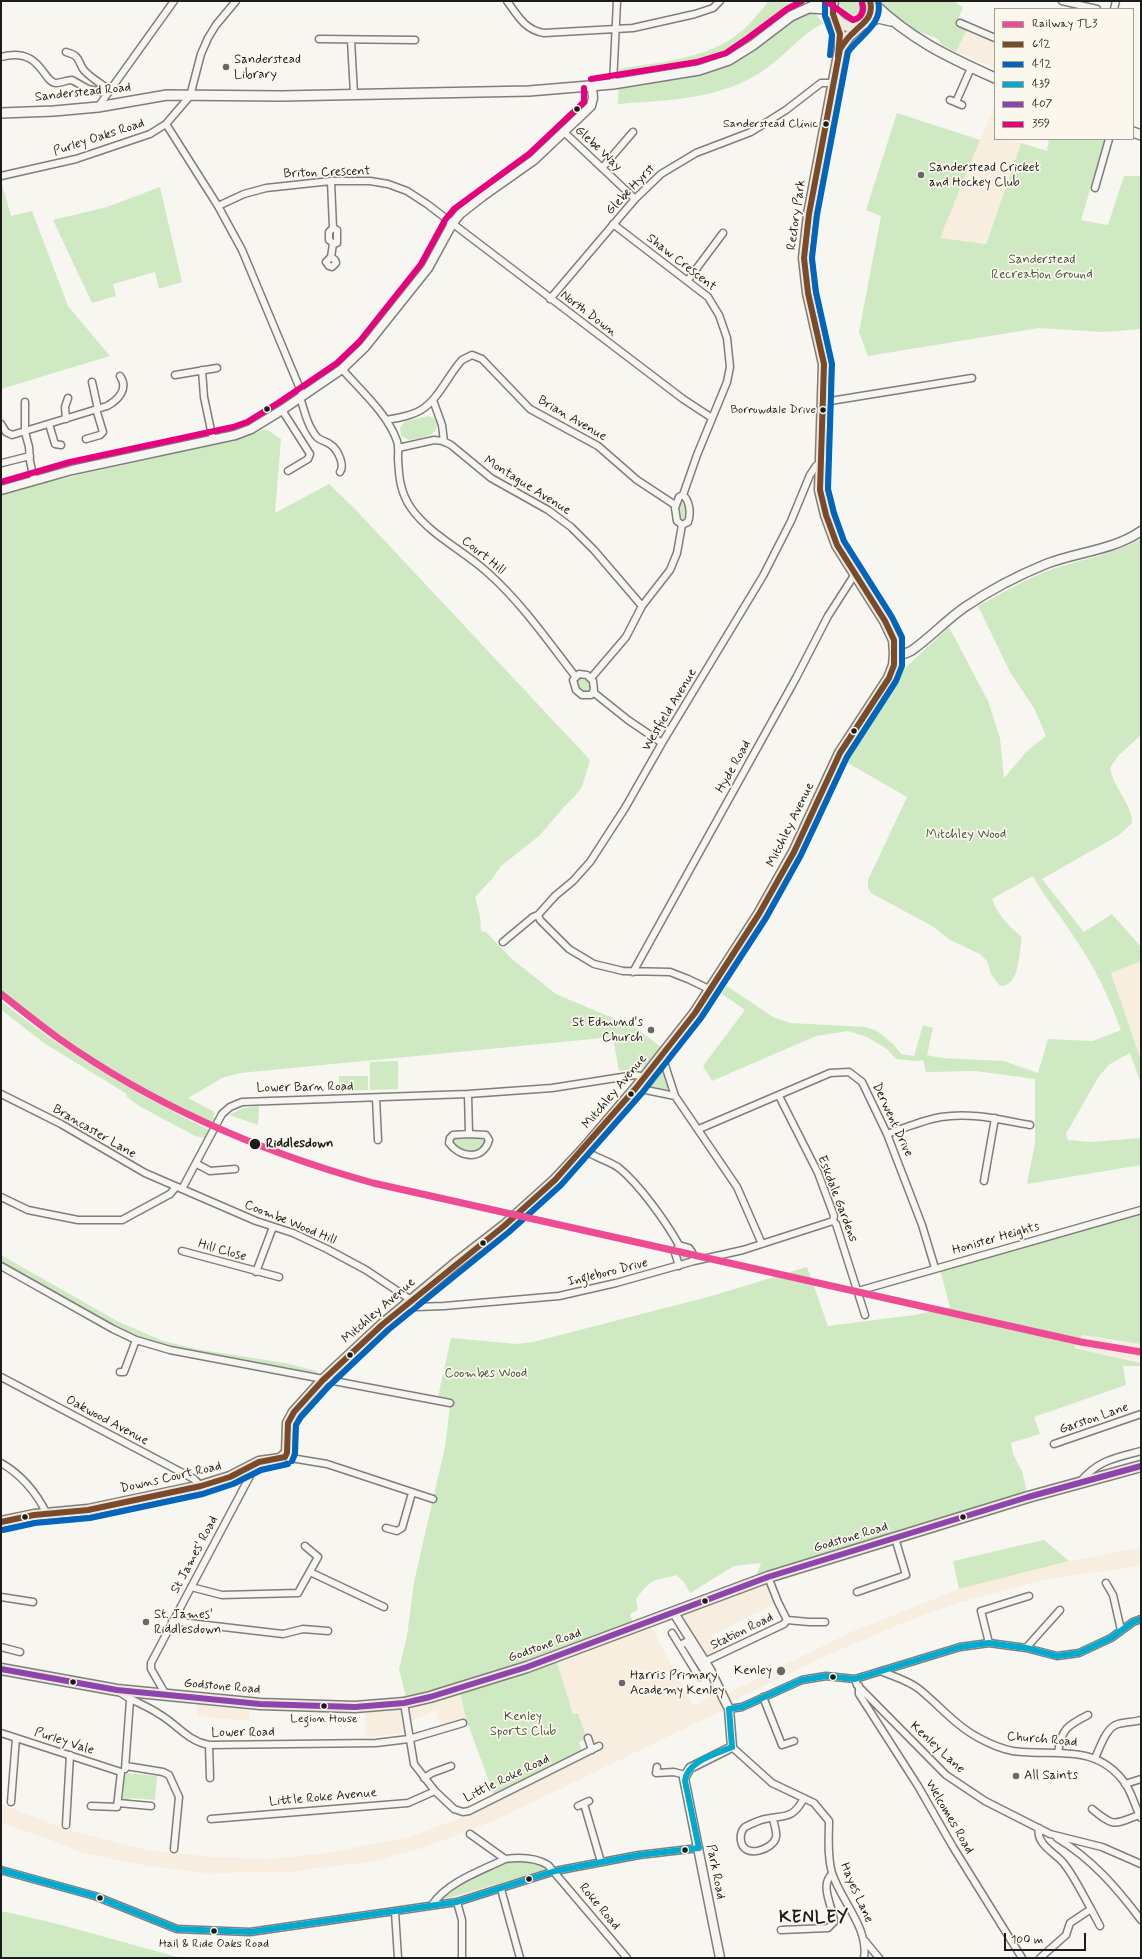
<!DOCTYPE html>
<html>
<head>
<meta charset="utf-8">
<style>
  body { margin:0 }
  #map { position:relative; width:1142px; height:1959px; overflow:hidden; background:#f8f6f0; font-family:Mynerve,sans-serif }
  canvas { display:block }
  .frame { position:absolute; inset:0; border:2px solid #1c1c1c; pointer-events:none }
  .legend { position:absolute; left:994px; top:8px; width:140px; height:132px; box-sizing:border-box; background:#fbf7ec; border:1px solid #a29f99; margin:0; padding:5px 7px; list-style:none; font-size:12px; color:#1c1c1c }
  .legend li { display:flex; align-items:center; gap:8px; height:20px }
  .legend b { width:20px; border:1px solid #a29f99 }
  .scale { position:absolute; left:1004px; top:1933px; width:82px; height:18px; box-sizing:border-box; border:2px solid #1c1c1c; border-top:0; padding-left:5px; font-size:12px; line-height:14px; white-space:nowrap; color:#1c1c1c; -webkit-text-stroke:3px #fbf7ec; paint-order:stroke }
</style>
</head>
<body>
<div id="map">
<canvas width="1142" height="1959"></canvas>
<div class="frame"></div>
<ul class="legend">
<li><b style="height:5px;background:#ee4b95"></b>Railway TL3</li>
<li><b style="height:5px;background:#7a4b2a"></b>612</li>
<li><b style="height:5px;background:#0065bd"></b>412</li>
<li><b style="height:5px;background:#00a9ce"></b>439</li>
<li><b style="height:5px;background:#8e44ad"></b>407</li>
<li><b style="height:5px;background:#e5007d"></b>359</li>
</ul>
<div class="scale">100 m</div>
</div>
<script>
const ctx = document.querySelector('canvas').getContext('2d');
ctx.lineJoin = 'round';
function fill(path, color) { ctx.fillStyle = color; ctx.fill(path, 'evenodd'); }
function stroke(path, color, width, dash) { ctx.strokeStyle = color; ctx.lineWidth = width; ctx.lineCap = dash ? 'butt' : 'round'; ctx.setLineDash(dash || []); ctx.stroke(path); }
function label(font, color, halo, rows, align = 'center') {
  ctx.font = font + ' Mynerve,sans-serif'; ctx.lineWidth = 3.5; ctx.setLineDash([]); ctx.textBaseline = 'middle'; ctx.strokeStyle = halo; ctx.fillStyle = color; for (const [text, x, y, turn = 0] of rows) {
    ctx.save(); ctx.translate(x, y); ctx.rotate((+turn || 0) * Math.PI / 180); ctx.textAlign = isNaN(turn) ? turn : align; if (halo) ctx.strokeText(text, 0, 0); ctx.fillText(text, 0, 0); ctx.restore();
  }
}
const built = new Path2D(`
  M967 29 995 41V68L956 52Z
  M995 104V139H1008L1021 143 985 244 940 238Z
  M1141 961V1060L1111 972Z
  M1081 1335 1141 1344V1362L1074 1348Z
  M1141 1548V1566L1052 1578 958 1603 915 1618 832 1653 730 1702 726 1694 851 1632 959 1589 1069 1561Z
  M768 1584 776 1603 711 1636 716 1652 704 1656 676 1617Z
  M651 1626 693 1706 716 1692 725 1709 500 1818 458 1835 419 1849 375 1861 288 1872 207 1873 147 1866 79 1852 56 1842 1 1823V1804L60 1827 125 1845 146 1850 212 1857 273 1859 326 1853 409 1837 458 1819 600 1751 598 1745 587 1738 578 1712 573 1714 556 1659Z
  M460 1692 466 1719 441 1726 436 1710 404 1724 405 1733 366 1738 365 1713 407 1708Z
  M197 1704 249 1711V1721L197 1716Z`);
const green = new Path2D(`
  M839 1H865V14C854 30 833 19 839 1Z
  M880 1H956V3L963 7 956 24 967 29 956 52 942 45 938 39 923 33 914 31Z
  M768 2C795 3 805 0 823 23 800 35 785 56 764 70 720 100 668 100 618 104L619 69C654 63 702 59 731 39 746 30 757 15 768 2Z
  M897 113 980 140 940 238 986 244 1021 143 1047 151 1049 139H1105L1081 220 1108 225 1124 176H1141V329L1103 332 1039 328 868 356 859 332 881 216 866 210Z
  M1 181 11 216 32 211 68 306 110 356 1 389Z
  M160 187 182 282 159 289 155 272 113 284 116 296 92 303 53 220 107 207Z
  M428 416C432 417 436 419 437 424 438 437 418 438 409 440L401 436 400 428 404 422Z
  M266 429 281 439 275 513 329 484 354 508 590 760 582 787 575 796 564 807 539 836 501 866 492 879 475 897 480 916 481 931 486 932 512 959 556 994 636 1028 661 1047 644 1067 619 1071 613 1037 240 1073 222 1078 188 1098 215 1112 213 1117 216 1119 213 1122C137 1091 63 1045 1 991V496L35 485 238 439Z
  M680 500C686 504 688 515 683 520 676 515 678 507 680 500Z
  M1141 539V735L1118 756 1110 768C1113 787 1133 806 1132 823L1119 835 1042 879 1084 932 1112 914 1141 947V961L1111 973 1141 1060V1084L1130 1053 1110 1064 1099 1076 1066 1134 1068 1140 1091 1142 1141 1138V1165L1027 1184 1035 1143V1079L976 1071 926 1072 923 1060 916 1061 896 1059 887 1049 867 1037 848 1031 816 1036 712 1081 703 1066 745 1010 721 993 727 986 773 1017 790 1023 865 1027 877 1031 893 1044 901 1054 914 1056 923 1025 933 1028 927 1055 941 1058 1004 1061 1038 1073 1048 1039 1093 1041 1121 1030C1109 997 1094 965 1074 937 1061 916 1044 897 1033 876L992 899C998 915 1008 926 1022 937 1019 952 1020 987 1000 986L991 974 987 961 980 954 950 940 932 926 871 893 868 888V880L907 797 846 762 875 709 902 671 949 627 988 701 1000 738 1004 778 1028 750 1046 736 1034 708 1010 672 978 606C1003 593 1027 578 1053 569 1082 559 1114 554 1141 539Z
  M579 678C587 678 593 684 589 691 582 693 579 688 577 682Z
  M1 1001C65 1053 135 1093 209 1130L210 1132 207 1141 206 1138 195 1136 139 1106 126 1096 127 1094 44 1043 4 1012 1 1008Z
  M398 1061V1089L370 1090V1062Z
  M660 1065 669 1085 667 1090 644 1085Z
  M339 1076H368V1090L339 1091Z
  M259 1106 258 1125 229 1115 243 1108Z
  M484 1136 487 1141C480 1150 475 1152 463 1153L452 1143 453 1138Z
  M1141 1213V1344L1082 1335 1074 1348 1141 1363V1366H1123L1126 1385 1034 1417 1040 1434 1011 1443 1013 1454 1022 1471 1027 1492 756 1576 761 1563 734 1566 690 1593 684 1582 676 1575C651 1582 653 1577 636 1599L638 1610 630 1614 633 1623 522 1663 445 1686 442 1689 406 1697 399 1669 407 1636 414 1582 445 1447 451 1399 438 1397 451 1338 517 1344 533 1342 708 1297 807 1267 828 1326 914 1315 950 1307 940 1270Z
  M678 1254a6 6 0 1 1 12 0a6 6 0 1 1-12 0Z
  M1 1255 117 1321 163 1341 196 1349 285 1363 317 1371 318 1376 171 1348 137 1337 114 1326 1 1262Z
  M1044 1540 1069 1561 959 1589 953 1561Z
  M556 1659 573 1714 578 1713 587 1739 579 1742 582 1751 494 1795 466 1719 460 1692Z
  M126 1773 157 1776 155 1800 129 1798V1802L123 1800 124 1775Z
  M505 1859 540 1860 552 1868 442 1900 437 1897 463 1880Z
  M1 1911 54 1923 181 1958H1Z`);
const minor = new Path2D(`
  M507 1C518 16 525 30 544 33L633 28 695 14 713 8 720 1
  M1062 1 1097 9
  M1114 9 1116 1
  M960 23 995 38
  M319 39 415 40
  M351 40 354 94
  M66 52C80 56 77 59 83 69 89 77 102 84 109 90
  M1 57C41 46 43 83 56 83 61 83 67 80 72 80L88 89 107 93
  M613 84 617 1
  M950 100 962 105
  M956 102 971 68
  M98 107 174 1
  M166 124 218 206 242 250 303 396
  M564 132 635 199
  M602 168 633 132
  M1 176 76 159 150 134 166 124 190 96 201 54 208 38 216 25 236 1
  M331 181 333 228 329 232V240L334 244 337 243V230L333 228
  M1095 188 1109 139
  M218 206 244 194 266 188 331 181H370L388 184 407 191 427 204 683 399 712 418
  M613 224 708 297 719 315 727 338 730 367 727 382 697 455 683 495 679 497 675 508 677 521 682 525 688 522C691 514 690 501 683 495
  M331 257 326 262 329 266 332 267 336 263 335 260 331 257 333 244
  M688 280 723 233
  M550 299 635 199 661 174 696 153 751 132 786 110 821 83H834
  M342 369C361 391 387 413 397 441 399 447 398 453 398 459 399 477 400 492 411 508 430 535 463 550 487 572 521 602 548 641 575 676
  M202 370 204 397 213 440
  M175 375 217 368
  M92 382 98 409
  M300 398C304 408 306 421 312 430 319 443 322 438 331 445 338 450 345 465 340 472
  M433 400 442 425 444 442
  M25 402V432L29 447 30 461 34 480
  M824 402 972 378
  M282 410 310 454 308 459 288 471
  M66 419 65 407 68 398
  M386 420C398 418 411 416 421 410 439 399 448 375 462 360L472 355 482 359 530 409 598 446 637 480 675 505
  M1 424 6 432 12 435 107 406C118 400 129 389 120 376
  M49 424 55 444 61 445
  M86 439 100 435 103 432 96 409
  M398 448 434 440 443 441 451 445 491 478 548 510 571 527 594 550 642 606
  M2 463 30 456
  M579 674 587 675 593 681 594 690 591 695H582L576 690 573 680Z
  M591 678 626 637 642 606 670 570 677 553 682 525
  M593 692 628 720 662 743
  M538 915 540 920 569 949 594 964 623 971 670 972 688 979 711 990
  M503 942 533 917 538 915 555 896 573 881 590 862 625 808 662 743 763 576 791 521 810 475 816 466 820 463
  M633 972 796 678 828 616 855 574
  M662 1056 675 1096 737 1187 762 1244
  M636 1088 675 1096
  M1 1094 61 1124 145 1173 256 1221 293 1233 327 1249 366 1270 411 1300
  M468 1094 469 1134 453 1135 450 1138 449 1143C460 1158 483 1161 489 1140L486 1135 469 1134
  M779 1096 818 1173 834 1216 833 1221 836 1224 865 1315
  M376 1098 378 1140
  M699 1129 830 1073 849 1072 862 1082 887 1134 922 1225 935 1268
  M887 1134C905 1128 923 1120 941 1117 971 1112 1001 1120 1030 1125
  M584 1149C594 1158 608 1160 619 1168 640 1185 666 1222 679 1245
  M197 1164 210 1171 235 1169
  M984 1181 995 1118
  M182 1189 222 1114 230 1107 242 1102 468 1094 552 1088 635 1075 645 1077
  M1 1197 28 1210 78 1220H122L170 1194 176 1187
  M679 1245 689 1248 692 1252 694 1261
  M182 1251 279 1277
  M1 1266 113 1329 136 1340 170 1350 450 1403
  M679 1266 675 1253 679 1245
  M256 1272 273 1227
  M858 1291 1141 1210
  M405 1305 416 1307 444 1306 559 1296 616 1283 694 1261 743 1250 833 1221
  M120 1372H124L136 1340
  M1 1377 194 1479 201 1486
  M1054 1444 1141 1414
  M285 1457 327 1464 433 1499
  M1 1463C22 1475 36 1492 47 1514
  M1080 1482C1098 1460 1115 1458 1141 1451
  M386 1528 397 1531 402 1528 412 1493
  M310 1572 384 1607
  M1106 1583 1113 1595 1121 1630
  M191 1587 222 1595 298 1593 318 1557 305 1546
  M857 1592 906 1575 895 1538
  M1 1597 33 1602
  M787 1620 809 1622H825
  M172 1621 283 1634 303 1629 328 1631
  M672 1633 699 1677
  M989 1643 981 1611 1029 1596
  M680 1645 686 1642 705 1672 710 1670
  M1 1647 20 1652
  M1026 1648 1060 1610
  M706 1661 784 1624 787 1620 778 1602 768 1577
  M883 1672C895 1677 909 1681 919 1689 939 1705 956 1726 979 1738 990 1744 1002 1749 1013 1751 1055 1757 1095 1742 1125 1783 1132 1793 1135 1807 1141 1818
  M855 1679 857 1685 946 1775 985 1801 1050 1834 1102 1847 1141 1864
  M859 1686V1694L918 1786 953 1847 1022 1958
  M118 1691C131 1701 146 1705 159 1714 177 1724 187 1741 209 1745L376 1743 409 1739 463 1723
  M166 1695 151 1669V1663L250 1476 251 1470 249 1467
  M763 1697 782 1745 794 1741
  M404 1703 414 1764 435 1791 454 1809 463 1812 469 1811 599 1746
  M729 1709 742 1707 802 1680 826 1676 855 1679 960 1647 989 1643 1026 1648 1057 1656 1079 1653 1111 1638 1133 1622 1141 1619
  M1 1733 121 1772
  M588 1738 592 1750
  M209 1745 210 1778
  M732 1747 772 1783 814 1803 829 1821C829 1838 827 1855 832 1873 841 1901 869 1928 864 1958
  M1058 1753C1061 1729 1068 1725 1088 1715
  M1095 1758C1100 1748 1106 1727 1118 1724 1126 1722 1134 1722 1141 1720
  M126 1766 163 1772 169 1775 179 1797 174 1849
  M657 1767 656 1773 674 1772 685 1775
  M125 1769 130 1700
  M424 1778 432 1773 451 1766
  M1125 1784 1141 1779
  M11 1802 16 1738
  M118 1803 151 1806
  M584 1804 601 1862
  M91 1806 117 1807 121 1772
  M578 1806 589 1801
  M1092 1809C1114 1827 1113 1825 1139 1815
  M211 1819 408 1803 435 1791
  M773 1819C774 1824 777 1832 776 1837 774 1849 744 1860 741 1841 740 1835 741 1831 745 1827 751 1824 759 1820 765 1819 786 1815 793 1819 804 1798
  M66 1825 70 1755
  M1039 1828C1035 1845 1058 1854 1065 1865 1075 1878 1083 1895 1091 1909L1070 1923 1066 1935 1040 1958
  M470 1834 505 1859C520 1857 535 1857 548 1865L627 1958
  M1057 1838C1092 1859 1117 1888 1141 1920
  M1 1870 95 1896 177 1929 250 1932 457 1902 555 1871 639 1855 699 1848
  M501 1889 520 1958
  M457 1902 462 1920V1958
  M432 1905C447 1882 481 1871 505 1859
  M1091 1909 1100 1926
  M395 1912 398 1958
  M781 1930 828 1928 834 1922C833 1906 819 1886 832 1874
  M865 1941 879 1958`);
const tertiary = new Path2D(`
  M1 490 72 470 235 435 251 429 282 410 342 369 365 347 428 268 452 224 460 214 483 196 534 160 591 106 593 98 592 87
  M895 653 904 654 911 651C930 638 946 620 965 607 990 590 1019 575 1046 564 1077 552 1114 550 1141 531
  M674 1613 710 1670 729 1709 732 1747 690 1768 684 1778 720 1958`);
const secondary = new Path2D(`
  M871 1C910 39 946 56 995 78
  M810 8 826 9 833 14
  M864 24 878 18 891 21
  M1 113 54 111 98 107 167 95 281 96 529 91 613 84 699 70 729 60 753 45 791 16 824 1
  M1133 132 1141 135`);
const primary = new Path2D(`
  M833 1C829 16 840 25 854 28 866 24 875 15 870 1
  M840 49 849 36 860 26
  M1 1522 34 1515 88 1510 201 1486 230 1477 259 1462 280 1459 287 1453 288 1423 294 1412 323 1380 383 1324 455 1264 504 1226 555 1180 584 1149 636 1088 695 1013 759 914 794 852 840 753 889 678 894 665 895 653 894 640 885 621 837 545 826 515 820 490 824 364 808 293 804 258 809 214 840 49V34L835 17`);
const trunk = new Path2D(`
  M1 1669 117 1690 260 1704 355 1707 404 1703 430 1697 527 1667 768 1577 1028 1497 1141 1466`);
const bus1 = new Path2D(`
  M833 1V14L840 34 838 56
  M285 1457 287 1453 288 1423 294 1412 323 1380 383 1324 504 1226 555 1180 636 1088 695 1013 759 914 794 852 840 753 889 678 894 665V640L885 621 837 545 826 515 820 490 824 364 808 293 804 258 809 214 840 49C844 43 848 37 854 32 864 22 874 17 870 1
  M1 1522 34 1515 88 1510 201 1486 230 1477 259 1462 285 1457`);
const bus2 = new Path2D(`
  M825 1V16L832 35 830 55
  M292 1461 295 1454 296 1425 301 1417 329 1386 388 1330 509 1232 561 1185 642 1093 701 1018 766 918 801 855 847 757 896 681 902 666V637L892 617 844 541 834 513 828 489 832 364 816 292 812 258 817 215 848 52C859 36 884 24 878 1
  M3 1530 35 1523 90 1518 203 1494 233 1484 261 1470 288 1464`);
const bus3 = new Path2D(`
  M729 1709 742 1707 802 1680 826 1676 855 1679 960 1647 989 1643 1026 1648 1057 1656 1079 1653 1111 1638 1133 1622 1141 1619
  M729 1709 732 1747
  M699 1848 685 1781C687 1761 716 1754 732 1747
  M1 1870 95 1896 177 1929 250 1932 457 1902 555 1871 639 1855 699 1848`);
const bus4 = new Path2D(`
  M1 1669 117 1690 260 1704 355 1707 404 1703 430 1697 527 1667 768 1577 1028 1497 1141 1466`);
const bus5 = new Path2D(`
  M826 1 853 20C862 18 864 11 862 3
  M591 79 697 62 726 53 748 38 787 9 802 1
  M1 482 70 462 233 427 247 422 278 403 337 363 359 342 421 264 445 220 454 209 529 154 584 102V88`);
const rail1 = new Path2D(`
  M1 994C20 1009 39 1024 58 1038 154 1106 261 1152 373 1183L1081 1342 1141 1352`);
const markers = [
  [226,67,4,"#696866"],
  [577,109,3.5,"#1c1c1c"],
  [826,124,3.5,"#1c1c1c"],
  [921,175,4,"#696866"],
  [267,409,3.5,"#1c1c1c"],
  [823,410,3.5,"#1c1c1c"],
  [854,731,3.5,"#1c1c1c"],
  [651,1030,4,"#696866"],
  [631,1094,3.5,"#1c1c1c"],
  [255,1144,6,"#1c1c1c"],
  [483,1243,3.5,"#1c1c1c"],
  [350,1355,3.5,"#1c1c1c"],
  [25,1517,3.5,"#1c1c1c"],
  [963,1517,3.5,"#1c1c1c"],
  [705,1601,3.5,"#1c1c1c"],
  [146,1622,4,"#696866"],
  [781,1671,5,"#696866"],
  [833,1677,3.5,"#1c1c1c"],
  [73,1682,3.5,"#1c1c1c"],
  [622,1683,4,"#696866"],
  [324,1706,3.5,"#1c1c1c"],
  [1016,1776,4,"#696866"],
  [685,1850,3.5,"#1c1c1c"],
  [529,1879,3.5,"#1c1c1c"],
  [100,1898,3.5,"#1c1c1c"],
  [214,1931,3.5,"#1c1c1c"]
];
const busNames = [
  ["Sanderstead Clinic",818,124],
  ["Borrowdale Drive",816,410],
  ["Legion House",324,1719,"center"],
  ["Hail & Ride Oaks Road",214,1944,"center"]
];
const poiNames = [
  ["Sanderstead",234,60],
  ["Library",234,75],
  ["Sanderstead Cricket",929,168],
  ["and Hockey Club",929,183],
  ["St Edmund's",643,1023,"right"],
  ["Church",643,1038,"right"],
  ["St. James'",154,1615],
  ["Riddlesdown",154,1630],
  ["Kenley",772,1671,"right"],
  ["Harris Primary",630,1676],
  ["Academy Kenley",630,1691],
  ["All Saints",1024,1776]
];
const streetNames = [
  ["Sanderstead Road",83,93,-6],
  ["Purley Oaks Road",99,138,-18],
  ["Glebe Way",598,149,43],
  ["Briton Crescent",327,173,-2],
  ["Glebe Hyrst",631,190,-46],
  ["Rectory Park",797,215,-82],
  ["Shaw Crescent",681,263,38],
  ["North Down",588,314,37],
  ["Brian Avenue",572,419,30],
  ["Montague Avenue",527,486,32],
  ["Court Hill",483,556,39],
  ["Westfield Avenue",670,710,-59],
  ["Hyde Road",734,767,-61],
  ["Mitchley Avenue",791,825,-64],
  ["Lower Barn Road",305,1088,-1],
  ["Mitchley Avenue",615,1092,-50],
  ["Derwent Drive",892,1120,65],
  ["Brancaster Lane",94,1132,30],
  ["Eskdale Gardens",837,1199,69],
  ["Coombe Wood Hill",290,1223,22],
  ["Honister Heights",996,1239,-16],
  ["Hill Close",222,1251,16],
  ["Ingleboro Drive",608,1273,-14],
  ["Mitchley Avenue",379,1311,-41],
  ["Garston Lane",1094,1419,-19],
  ["Oakwood Avenue",107,1421,28],
  ["Downs Court Road",171,1478,-13],
  ["Godstone Road",851,1538,-17],
  ["St James' Road",195,1555,-62],
  ["Station Road",742,1632,-26],
  ["Godstone Road",545,1646,-20],
  ["Godstone Road",222,1687,5],
  ["Lower Road",243,1733],
  ["Church Road",1042,1740,5],
  ["Purley Vale",64,1742,18],
  ["Kenley Lane",937,1748,43],
  ["Little Roke Road",507,1779,-26],
  ["Little Roke Avenue",323,1798,-5],
  ["Welcomes Road",949,1817,60],
  ["Park Road",715,1872,79],
  ["Hayes Lane",856,1893,66],
  ["Roke Road",599,1907,50]
];
const parkNames = [
  ["Sanderstead",1042,260],
  ["Recreation Ground",1042,275],
  ["Mitchley Wood",966,835],
  ["Coombes Wood",486,1374],
  ["Kenley",523,1717],
  ["Sports Club",523,1732]
];
const stopNames = [
  ["Riddlesdown",266,1144]
];
const districtNames = [
  ["KENLEY",814,1918]
];
fill(built, '#f7eee0');
fill(green, '#cfe9c3');
stroke(minor, '#7f7e7b', 9);
stroke(tertiary, '#7f7e7b', 11);
stroke(secondary, '#7f7e7b', 12);
stroke(primary, '#7f7e7b', 13);
stroke(trunk, '#7f7e7b', 13);
stroke(minor, '#f6f5f1', 6);
stroke(tertiary, '#f6f5f1', 8);
stroke(secondary, '#f6f5f1', 9);
stroke(primary, '#eee9de', 10);
stroke(trunk, '#eee9de', 10);
stroke(bus1, '#7a4b2a', 6);
stroke(bus2, '#0065bd', 6);
stroke(bus3, '#00a9ce', 6);
stroke(bus4, '#8e44ad', 6);
stroke(bus5, '#e5007d', 6);
stroke(rail1, '#ee4b95', 7);
for (const [x, y, r, color] of markers) { const dot = new Path2D(); dot.arc(x, y, r, 0, 2 * Math.PI); ctx.fillStyle = color; ctx.fill(dot); stroke(dot, '#fbf7ec', 1.5); }
label('12px', '#1c1c1c', '#fbf7ec', busNames, 'right');
label('13px', '#1c1c1c', '#fbf7ec', poiNames, 'left');
label('13px', '#1c1c1c', '#fbf7ec', streetNames);
label('13px', '#485643', '#fbf7ec', parkNames);
label('bold 13px', '#1c1c1c', '#fbf7ec', stopNames, 'left');
ctx.letterSpacing = '1px';
label('bold 17px', '#1c1c1c', '#fbf7ec', districtNames);
ctx.letterSpacing = '0px';
</script>
</body>
</html>
